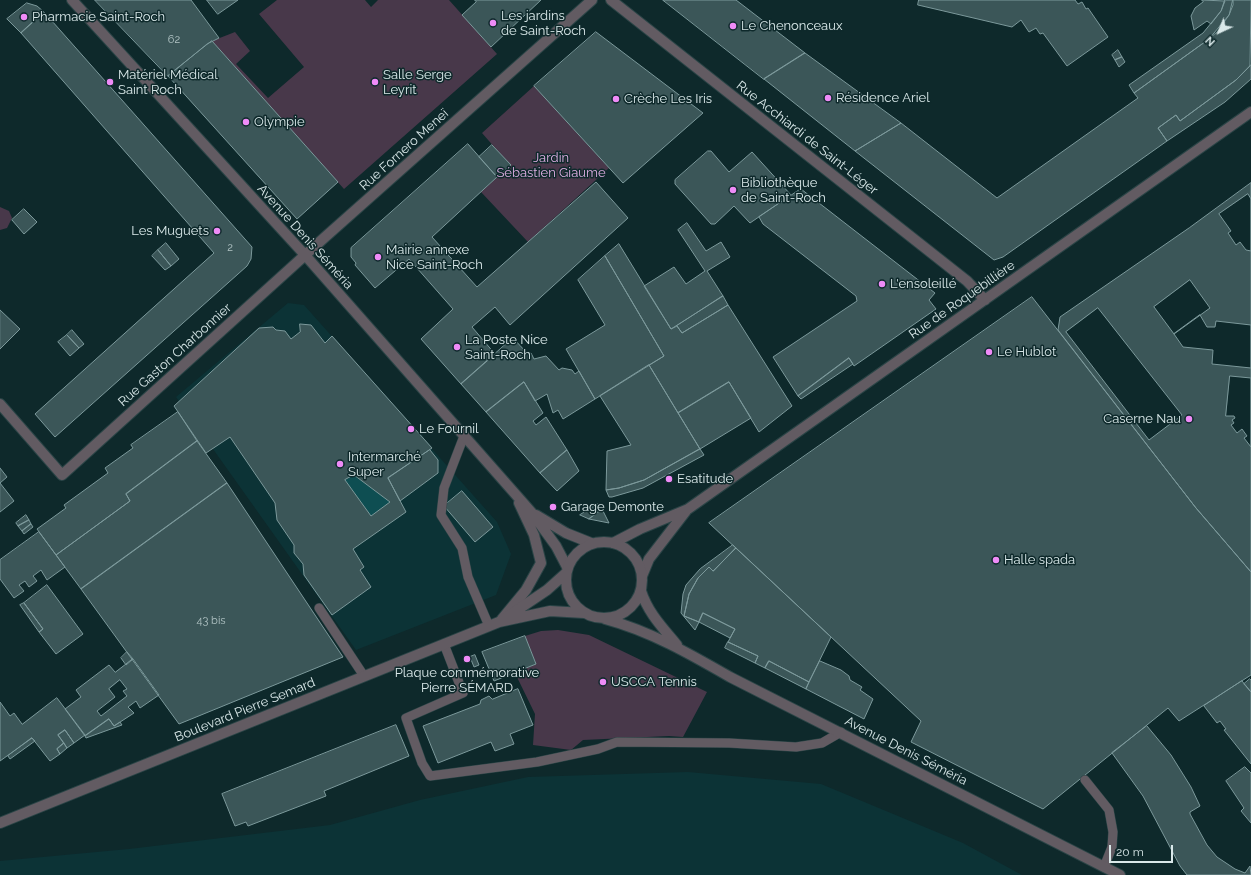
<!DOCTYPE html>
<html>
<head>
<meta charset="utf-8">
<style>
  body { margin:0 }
  #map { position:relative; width:1251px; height:875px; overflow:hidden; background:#0e292b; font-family:Raleway,sans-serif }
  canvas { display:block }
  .north { position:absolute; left:1199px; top:12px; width:40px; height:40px; -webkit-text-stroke:3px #0e292b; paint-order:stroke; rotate:224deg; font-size:11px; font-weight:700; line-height:16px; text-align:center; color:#d9e8e9 }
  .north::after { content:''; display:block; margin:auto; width:14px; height:18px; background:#d9e8e9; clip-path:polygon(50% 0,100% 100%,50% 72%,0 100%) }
  .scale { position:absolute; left:1109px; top:845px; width:64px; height:18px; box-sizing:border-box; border:2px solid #d9e8e9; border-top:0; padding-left:5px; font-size:12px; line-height:14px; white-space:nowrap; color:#d9e8e9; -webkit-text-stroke:3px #0e292b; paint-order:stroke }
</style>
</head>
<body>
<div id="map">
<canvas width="1251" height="875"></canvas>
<div class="north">N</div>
<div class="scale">20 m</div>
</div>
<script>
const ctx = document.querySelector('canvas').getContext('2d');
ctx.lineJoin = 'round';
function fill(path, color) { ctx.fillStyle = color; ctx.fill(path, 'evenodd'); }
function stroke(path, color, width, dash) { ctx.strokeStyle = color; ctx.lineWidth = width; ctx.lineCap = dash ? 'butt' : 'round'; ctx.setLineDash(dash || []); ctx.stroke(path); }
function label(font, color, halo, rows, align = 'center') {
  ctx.font = font + ' Raleway,sans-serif'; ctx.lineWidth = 3; ctx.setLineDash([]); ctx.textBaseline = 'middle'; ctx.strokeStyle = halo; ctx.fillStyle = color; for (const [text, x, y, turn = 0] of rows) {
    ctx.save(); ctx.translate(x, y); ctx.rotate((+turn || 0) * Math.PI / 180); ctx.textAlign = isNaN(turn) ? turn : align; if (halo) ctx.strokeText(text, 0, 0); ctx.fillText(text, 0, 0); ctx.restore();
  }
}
const built = new Path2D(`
  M288 303 304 305 497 522 511 554 496 595 356 650 176 397Z
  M688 772 821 784 963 843 1022 875H0V861L129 849 330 825 420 800 528 777Z`);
const green = new Path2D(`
  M277 0H365L371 7 378 0H449L497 54 344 189 212 41 235 32 250 51 236 64 268 98 304 67 259 14Z
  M534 86 609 168 528 242 481 192 510 165 482 133Z
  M0 207 9 211 12 218 7 228 0 230Z
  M558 630 589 635 707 692 683 737 669 736 583 740 571 750 533 745 535 714 515 673 536 664 525 636 541 631Z`);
const water = new Path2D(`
  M354 475 390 502 371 516 345 480Z`);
const building = new Path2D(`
  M95 0H191L219 38 207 44 168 76Z
  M207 0H238L218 14Z
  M475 0H541L491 47 462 15 476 2Z
  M663 0H736L805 53 764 79Z
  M919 0H1075L1078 4 1082 2 1086 9 1088 8 1108 37 1067 66 1043 33 1040 34 1036 28 1029 32 1021 20 1012 27 918 5Z
  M1202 0 1225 1 1221 11 1211 24 1207 21 1194 30 1191 16 1195 8 1203 2Z
  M1225 0H1233V5L1229 15 1218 31 1209 39 1134 93 1129 85 1203 33 1221 11Z
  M1233 0H1251L1250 66 1236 80 1180 121 1176 115 1158 128 1167 141 1003 257 994 260 855 151 901 123 997 198 1138 98 1134 93 1209 39 1229 15Z
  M27 3 37 6 44 12 21 33 7 19Z
  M44 12 252 247 251 259 247 266 55 437 35 414 214 253 21 33Z
  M596 32 703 113 623 183 534 86Z
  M212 41 338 182 297 219 168 76Z
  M1118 50 1122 57 1115 60 1112 55Z
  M805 53 901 123 855 151 764 79Z
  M1122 57 1125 62 1119 67 1115 60Z
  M1251 65V79L1225 102 1167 141 1158 128 1176 115 1180 121 1236 80Z
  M468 144 497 177 432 237 477 287 596 182 628 218 510 325 495 307 472 327 495 354 461 384 421 339 453 309 409 259 375 288 355 265 356 263 351 257V248Z
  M492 145 511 165 497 177 479 157Z
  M708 151H711L729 172 752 152 791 195 750 223 734 206 715 224H711L675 184V180Z
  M1251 183V572L1196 508 1058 330 1060 317 1189 228Z
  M801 189 935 293 929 300 936 309 854 366 849 358 798 396 773 357 857 301 856 296 763 224 759 217Z
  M1248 194 1251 199V251L1246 250 1240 242 1236 245 1228 233 1231 231 1219 214Z
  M24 209 37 222 24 234 12 220Z
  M687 223 706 251 721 242 730 257 707 271 723 296 671 329 644 286 674 267 686 284 705 271 678 230Z
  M166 243 179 259 171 266 158 250Z
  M619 244 671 329 677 326 682 333 728 305 792 406 759 432 729 382 678 413 649 365 664 356 605 256Z
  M158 250 171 266 165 270 152 256Z
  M605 256 664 356 595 399 566 349 605 325 578 280Z
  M1190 280 1210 308 1174 334 1154 307Z
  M723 296 728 305 682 333 677 326Z
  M1032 297 1196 508 1251 572V675L1179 721 1168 708 1043 809 911 742 921 721 709 523Z
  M1098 308 1182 415 1149 440 1066 332Z
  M0 310 20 329 0 349Z
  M1200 315 1207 327H1215L1216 321 1251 325V368L1212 364 1213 350 1183 347 1174 334Z
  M300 324 311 325 325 343 332 336 432 448 388 478 406 512 353 549 364 567 360 570 371 587 332 615 304 575 303 564 294 553V545L277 520 275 503 230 437 206 453 174 406 259 328 273 327 276 330 285 331 291 339 300 332ZM354 475 390 502 371 516 345 480Z
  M72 330 84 344 79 348 67 335Z
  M67 335 79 348 70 356 58 342Z
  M513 338 527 353H531L534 359 546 356 559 370 562 368 572 370 575 374 579 371 595 399 563 419 558 410 553 413 547 394 535 401 524 382 486 412 461 384Z
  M849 358 853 364 801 399 798 396Z
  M649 365 700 449 644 480 619 488 606 490 607 451 631 445 600 396Z
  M1230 376 1251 378V447L1244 438 1247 436 1242 429 1237 433 1231 425 1234 423 1232 420 1235 418 1234 416H1226Z
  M524 382 543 413 533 421 536 425 546 417 567 450 540 473 486 412Z
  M729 382 751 418 700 449 678 413Z
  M178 412 197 441 126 494 130 501 56 555 37 529 66 508 64 505 108 473 105 468 133 448 131 445Z
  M197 441 227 483 81 589 56 555 130 501 126 494Z
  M700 449 704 455 643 488 612 497H609L606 490 619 488 644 480Z
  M430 450 438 460V473L400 501 388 478Z
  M567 450 579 471 557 491 540 473Z
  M0 468 7 477 0 483 14 501 0 512Z
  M227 483 343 657 179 724 81 589Z
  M462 491 493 527 475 542 444 506Z
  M598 504 602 509 589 519 580 515Z
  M602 509 609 523 589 519Z
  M26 515 29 520 18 526 16 523Z
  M29 520 31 524 22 531 18 526Z
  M31 524 33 527 24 534 22 531Z
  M39 532 65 567 47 580 41 570 33 576 37 581 29 587 25 581 19 585 24 591 14 598 0 579V560Z
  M733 545 736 548 713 571 709 567 698 578 689 594 684 616 699 622 695 630 681 613 683 594 686 585 700 569Z
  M736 548 831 637 809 682 769 661 765 668 755 663 758 656 728 642 735 629 703 613 699 622 684 616 689 594 698 578 709 567 713 571Z
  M47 585 83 634 56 654 39 632 43 629 24 603Z
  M24 603 43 629 39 632 20 605Z
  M703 613 735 629 730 638 699 622Z
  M525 636 536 664 494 681 482 652Z
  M728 642 758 656 755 663 725 648Z
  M127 652 133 659 126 665 121 658Z
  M475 655 479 665 474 667 470 657Z
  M133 659 159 695 140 708 136 701 128 707 134 713 114 726 109 719 85 736 65 709 81 697 76 690 109 665 115 672ZM120 680 127 689 123 691 127 696 101 716 97 711 115 697 109 689Z
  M769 661 809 682 806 689 765 668Z
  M820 661 841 670 849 676 850 680 862 687 860 690 873 699 864 719 806 689Z
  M1250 679 1251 680V692L1244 684Z
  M1242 681 1251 692V764L1224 730 1226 729 1220 721 1217 723 1204 706Z
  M518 689 533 725 510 734 514 744 495 751 491 742 438 763 423 726 480 704 481 700 489 696 492 699Z
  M57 698 85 735 74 743 65 730 58 735 64 743 57 749 60 754 50 761 32 738 0 761V702L10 716 14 713 22 724Z
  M109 719 114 726 120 722 122 725 86 738 85 736Z
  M396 725 409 756 324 791 326 796 248 826 246 822 235 826 222 794Z
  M1147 726 1171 755 1191 787 1200 806 1190 812V814L1207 845 1217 857 1235 869 1245 873 1250 866 1251 875H1187L1180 866 1143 796 1112 753Z
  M65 730 74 743 67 748 58 735Z
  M32 738 35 741 10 759 8 756Z
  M64 743 67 748 60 754 57 749Z
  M1245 767 1251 773V823L1241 811 1244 808 1226 781Z`);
const service = new Path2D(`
  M464 436 444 488 441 515 462 548 468 577 489 626
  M319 608 364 676
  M444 644 463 693 406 718 422 763 430 776 537 762 598 749 617 742 729 743 796 747 822 743 841 732
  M1085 780 1109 810 1113 832 1112 847 1104 867`);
const minor = new Path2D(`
  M72 0 305 255 532 513 556 546 567 567
  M611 0 967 281 985 300
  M0 404 62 475 324 238 592 0
  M536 515 566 533 591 543
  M613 543 640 529 688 509 1251 112
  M642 576 649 559 686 511
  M502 619 526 590 541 563 534 535 519 503`);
const tertiary = new Path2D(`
  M566 580a38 38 0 1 1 76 0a38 38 0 1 1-76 0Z
  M641 591C648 613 663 628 677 645
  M504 619 547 590 566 573
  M605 619C650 631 690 654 730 677L1120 875
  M0 823 499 622 550 611 584 613`);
const markers = [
  [24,17,4,"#ef8bf7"],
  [493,23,4,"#ef8bf7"],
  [733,26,4,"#ef8bf7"],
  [110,82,4,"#ef8bf7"],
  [375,82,4,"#ef8bf7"],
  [828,98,4,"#ef8bf7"],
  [616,99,4,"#ef8bf7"],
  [246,122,4,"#ef8bf7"],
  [733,190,4,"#ef8bf7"],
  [217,231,4,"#ef8bf7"],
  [378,257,4,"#ef8bf7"],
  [882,284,4,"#ef8bf7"],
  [457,347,4,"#ef8bf7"],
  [989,352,4,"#ef8bf7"],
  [1189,419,4,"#ef8bf7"],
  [411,429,4,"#ef8bf7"],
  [340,464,4,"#ef8bf7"],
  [669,479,4,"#ef8bf7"],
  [553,507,4,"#ef8bf7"],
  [996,560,4,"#ef8bf7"],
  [467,659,4,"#ef8bf7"],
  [603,682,4,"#ef8bf7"]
];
const numberNames = [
  ["62",174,40],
  ["2",230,248],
  ["43 bis",211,621]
];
const poiNames = [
  ["Les jardins",501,16],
  ["de Saint-Roch",501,31],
  ["Pharmacie Saint-Roch",32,17],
  ["Le Chenonceaux",741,26],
  ["Matériel Médical",118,75],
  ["Saint Roch",118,90],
  ["Salle Serge",383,75],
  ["Leyrit",383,90],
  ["Résidence Ariel",836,98],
  ["Crèche Les Iris",624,99],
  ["Olympie",254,122],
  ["Bibliothèque",741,183],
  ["de Saint-Roch",741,198],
  ["Les Muguets",209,231,"right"],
  ["Mairie annexe",386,250],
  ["Nice Saint-Roch",386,265],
  ["L'ensoleillé",890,284],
  ["La Poste Nice",465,340],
  ["Saint-Roch",465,355],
  ["Le Hublot",997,352],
  ["Caserne Nau",1181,419,"right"],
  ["Le Fournil",419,429],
  ["Intermarché",348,457],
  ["Super",348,472],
  ["Esatitude",677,479],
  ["Garage Demonte",561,507],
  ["Halle spada",1004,560],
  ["Plaque commémorative",467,673,"center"],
  ["Pierre SÉMARD",467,688,"center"],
  ["USCCA Tennis",611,682]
];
const streetNames = [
  ["Rue Acchiardi de Saint-Léger",807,138,38],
  ["Rue Fornero Meneï",404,150,-42],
  ["Avenue Denis Séméria",305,237,48],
  ["Rue de Roquebillière",962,300,-35],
  ["Rue Gaston Charbonnier",175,355,-42],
  ["Boulevard Pierre Semard",245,710,-22],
  ["Avenue Denis Séméria",906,751,27]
];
const parkNames = [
  ["Jardin",551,158],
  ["Sébastien Giaume",551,173]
];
fill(built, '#0c3336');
fill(green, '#48384a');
fill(water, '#0e4e52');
fill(building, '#3b5658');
stroke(building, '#7c999b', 1);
stroke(service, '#2a4446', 10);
stroke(minor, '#2a4446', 12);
stroke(tertiary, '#2a4446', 12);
stroke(service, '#625b62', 9);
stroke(minor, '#625b62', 10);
stroke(tertiary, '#625b62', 10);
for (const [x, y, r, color] of markers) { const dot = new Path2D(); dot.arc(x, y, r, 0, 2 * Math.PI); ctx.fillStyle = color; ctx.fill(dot); stroke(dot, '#0e292b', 1.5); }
label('11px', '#b2c4c5', null, numberNames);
label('13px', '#d9e8e9', '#0e292b', poiNames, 'left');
label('13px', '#d9e8e9', '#0e292b', streetNames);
label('13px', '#dfaee3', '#0e292b', parkNames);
</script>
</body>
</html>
